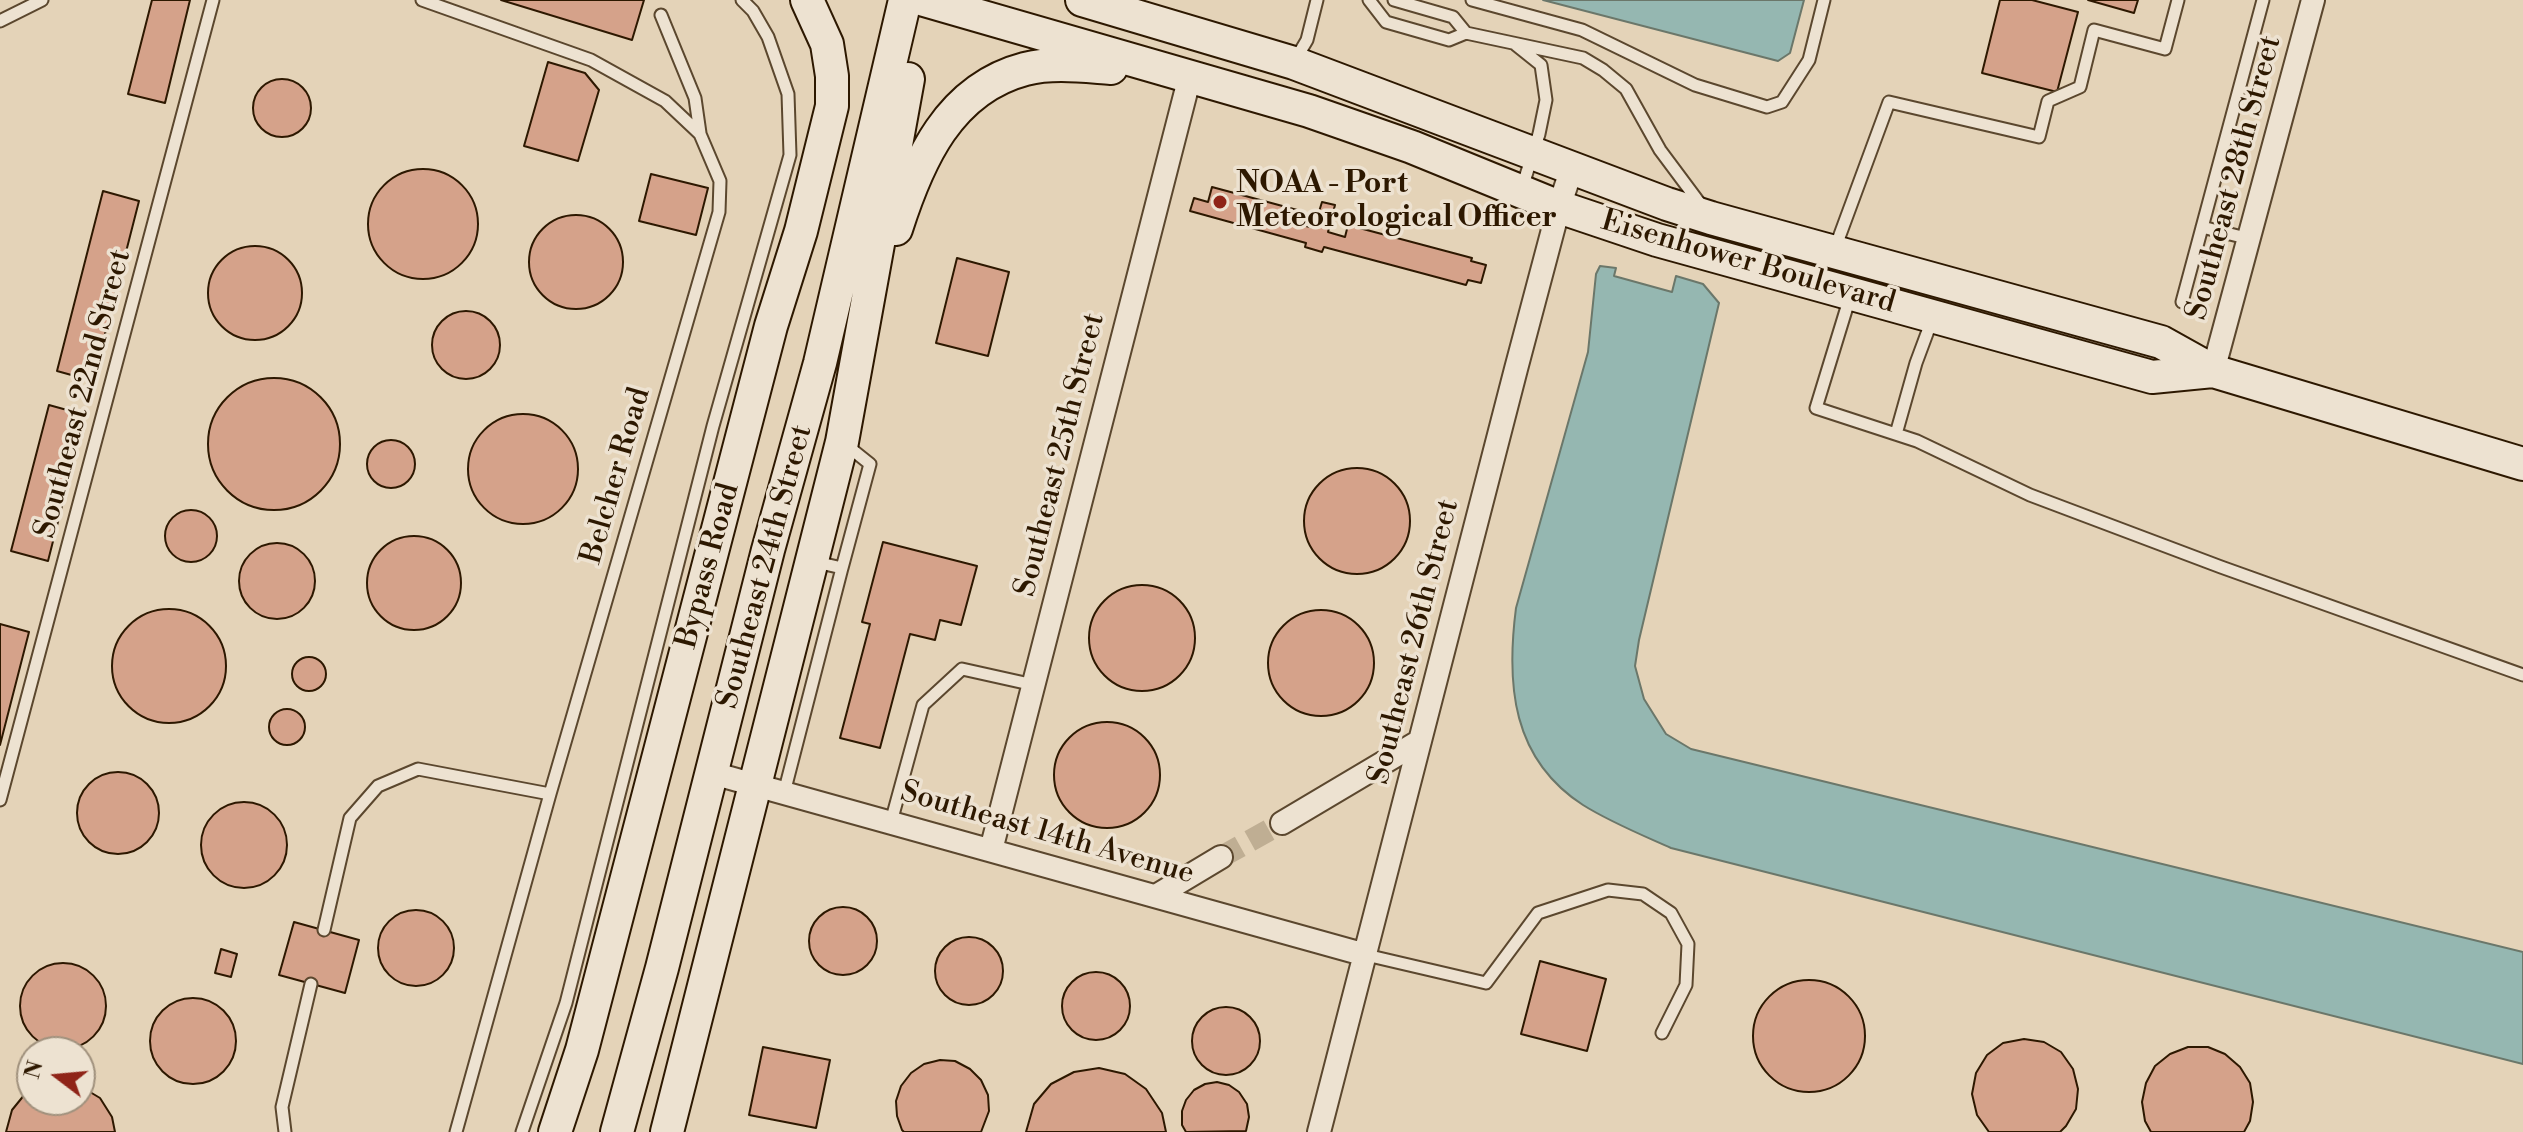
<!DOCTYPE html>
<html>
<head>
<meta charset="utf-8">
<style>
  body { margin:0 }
  #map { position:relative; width:2523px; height:1132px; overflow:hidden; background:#e4d3b8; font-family:"Libre Bodoni",serif }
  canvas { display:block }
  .north { position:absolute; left:16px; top:1036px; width:80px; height:80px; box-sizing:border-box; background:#ede2d1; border:2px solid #a0917d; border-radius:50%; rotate:286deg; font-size:22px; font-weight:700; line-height:32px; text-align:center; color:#2d1800 }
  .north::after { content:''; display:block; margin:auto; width:28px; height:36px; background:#8f2418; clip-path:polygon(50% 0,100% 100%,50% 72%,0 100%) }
</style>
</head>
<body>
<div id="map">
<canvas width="2523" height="1132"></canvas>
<div class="north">N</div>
</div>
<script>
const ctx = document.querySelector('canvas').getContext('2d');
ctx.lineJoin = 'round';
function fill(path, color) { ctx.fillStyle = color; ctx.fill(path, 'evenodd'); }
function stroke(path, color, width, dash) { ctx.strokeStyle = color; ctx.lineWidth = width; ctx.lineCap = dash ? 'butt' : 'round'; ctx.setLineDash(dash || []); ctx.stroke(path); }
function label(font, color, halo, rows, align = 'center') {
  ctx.font = font + ' "Libre Bodoni",serif'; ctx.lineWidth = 7; ctx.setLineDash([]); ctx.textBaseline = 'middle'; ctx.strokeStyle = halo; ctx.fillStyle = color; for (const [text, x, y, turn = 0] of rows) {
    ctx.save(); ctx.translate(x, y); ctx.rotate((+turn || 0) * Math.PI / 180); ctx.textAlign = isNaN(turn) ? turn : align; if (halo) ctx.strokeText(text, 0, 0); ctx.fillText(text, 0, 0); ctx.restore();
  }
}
const water = new Path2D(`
  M1543 0H1804L1790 53 1778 61Z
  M1600 266 1616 268 1614 276 1672 292 1676 276 1703 284 1719 303 1639 640 1635 666 1644 699 1666 734 1691 749 2523 952V1064L1671 848C1642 835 1610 822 1583 805 1512 759 1506 685 1516 608L1588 352 1596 274Z`);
const building = new Path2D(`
  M152 0H190L165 103 128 94Z
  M501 0H644L632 40Z
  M2000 0H2032L2078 12 2057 92 1982 73Z
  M2088 0H2138L2134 13Z
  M548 62 585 73 599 90 578 161 524 146Z
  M253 108a29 29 0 1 1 58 0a29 29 0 1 1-58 0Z
  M368 224a55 55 0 1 1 110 0a55 55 0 1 1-110 0Z
  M651 174 708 188 696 235 639 221Z
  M1212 187 1301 211 1298 224 1314 228 1322 202 1335 205 1328 232 1345 237 1348 225 1472 258 1471 261 1486 265 1481 283 1468 280 1466 285 1324 247 1322 252 1305 247 1306 243 1190 211 1194 198 1208 202Z
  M103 191 139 201 93 381 57 371Z
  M529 262a47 47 0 1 1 94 0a47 47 0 1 1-94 0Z
  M208 293a47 47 0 1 1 94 0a47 47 0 1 1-94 0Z
  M957 258 1009 272 988 356 936 343Z
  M432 345a34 34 0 1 1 68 0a34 34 0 1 1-68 0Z
  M208 444a66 66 0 1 1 132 0a66 66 0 1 1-132 0Z
  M49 405 85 415 48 561 11 551Z
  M468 469a55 55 0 1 1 110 0a55 55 0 1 1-110 0Z
  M367 464a24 24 0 1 1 48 0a24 24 0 1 1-48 0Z
  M1304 521a53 53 0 1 1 106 0a53 53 0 1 1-106 0Z
  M165 536a26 26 0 1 1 52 0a26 26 0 1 1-52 0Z
  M367 583a47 47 0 1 1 94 0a47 47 0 1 1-94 0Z
  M883 542 977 566 961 625 940 620 935 640 910 634 880 748 840 738 870 624 862 622Z
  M239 581a38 38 0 1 1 76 0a38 38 0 1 1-76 0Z
  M1089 638a53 53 0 1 1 106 0a53 53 0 1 1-106 0Z
  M112 666a57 57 0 1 1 114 0a57 57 0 1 1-114 0Z
  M1268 663a53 53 0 1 1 106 0a53 53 0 1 1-106 0Z
  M0 624 29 632 0 745Z
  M292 674a17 17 0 1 1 34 0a17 17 0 1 1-34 0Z
  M269 727a18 18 0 1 1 36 0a18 18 0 1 1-36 0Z
  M1054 775a53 53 0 1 1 106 0a53 53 0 1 1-106 0Z
  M77 813a41 41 0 1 1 82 0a41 41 0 1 1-82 0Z
  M201 845a43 43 0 1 1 86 0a43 43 0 1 1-86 0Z
  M809 941a34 34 0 1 1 68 0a34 34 0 1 1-68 0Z
  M378 948a38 38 0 1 1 76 0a38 38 0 1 1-76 0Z
  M294 922 359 940 345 993 279 975Z
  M935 971a34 34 0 1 1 68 0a34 34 0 1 1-68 0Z
  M221 949 237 954 231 977 215 973Z
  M1540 961 1606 979 1587 1051 1521 1034Z
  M20 1006a43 43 0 1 1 86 0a43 43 0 1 1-86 0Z
  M1062 1006a34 34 0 1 1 68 0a34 34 0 1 1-68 0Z
  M1753 1036a56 56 0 1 1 112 0a56 56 0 1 1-112 0Z
  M150 1041a43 43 0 1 1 86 0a43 43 0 1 1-86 0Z
  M1192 1041a34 34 0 1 1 68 0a34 34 0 1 1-68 0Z
  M2024 1039 2044 1042 2061 1052 2073 1069 2078 1089 2076 1109 2066 1126 2060 1132H1989L1977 1115 1972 1094 1976 1073 1987 1055 2003 1043Z
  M763 1047 830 1060 816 1128 749 1115Z
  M2188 1047H2208L2225 1054 2240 1067 2250 1083 2253 1102 2250 1121 2244 1132H2151L2145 1121 2142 1102 2146 1083 2155 1066 2170 1054Z
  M940 1060 955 1061 970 1069 981 1080 988 1095 989 1111 981 1132H904L902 1130 897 1116 896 1101 901 1086 911 1073 924 1064Z
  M1099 1068 1125 1074 1146 1089 1162 1113 1166 1132H1026L1034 1104 1051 1084 1074 1072Z
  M1217 1082 1229 1085 1239 1092 1247 1104 1249 1117 1246 1131 1186 1132 1182 1125V1111L1186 1100 1194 1090 1205 1084Z
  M80 1086 100 1098 112 1117 115 1132H6L12 1110 25 1094 32 1091V1100H80Z`);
const streetTunnel = new Path2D(`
  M1221 857 1282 823`);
const lane = new Path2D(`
  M422 0 591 60 665 101 700 134 720 181 719 212 550 794 456 1132
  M1369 0 1386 22 1449 40 1466 33 1583 58 1603 70 1626 89 1660 150 1701 205
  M1394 0 1453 17 1466 33
  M1472 0 1582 30 1695 85 1767 107 1782 102 1809 60 1824 0
  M661 15 695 98 700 133
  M0 21 42 0
  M1516 45 1541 65 1546 100 1539 134 1522 188
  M1294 62 1307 40 1317 0
  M2202 227 2250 239
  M1834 251 1889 102 2039 137 2048 101 2080 87 2094 30 2165 49 2178 0
  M1850 297 1816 408 1917 441 2030 495 2221 567 2523 675
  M2182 302 2263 0
  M1896 434 1916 363 1932 320
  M842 568 870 464 845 444
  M784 793 842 568 816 562
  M0 800 213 0
  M891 822 923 705 962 669 1034 685
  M324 930 350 818 378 786 418 769 550 794
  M1366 955 1486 983 1538 913 1608 890 1643 894 1671 913 1688 944 1686 985 1662 1033
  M285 1132 282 1107 311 984
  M522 1132 566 1003 713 426 790 155 788 94 768 37 753 11 742 0`);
const street = new Path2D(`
  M2213 371 2313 0
  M712 773 1366 955
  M1282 823 1420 741
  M991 850 1190 76
  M1156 896 1221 857
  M1319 1132 1516 369 1559 207 1572 168`);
const secondary = new Path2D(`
  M924 0 1309 111 1412 147 1559 207 1657 240 2152 377 2213 371
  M1082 0 1294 63 1667 204 1711 218 2161 342 2213 371 2523 464
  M896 229C918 160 949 89 1025 69 1053 62 1083 66 1111 68
  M555 1132 582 1050 771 326 801 231 832 106V76L827 44 807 0
  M617 1132 662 968 768 550 820 363 905 0
  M667 1132 842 442 908 79`);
const markers = [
  [1220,202,8,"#8f2418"]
];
const streetNames = [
  ["Southeast 28th Street",2235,178,-75],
  ["Eisenhower Boulevard",1748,263,16],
  ["Southeast 22nd Street",84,394,-75],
  ["Southeast 25th Street",1061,455,-76],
  ["Belcher Road",617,476,-74],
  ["Bypass Road",709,566,-75],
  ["Southeast 24th Street",766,567,-75],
  ["Southeast 26th Street",1415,642,-76],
  ["Southeast 14th Avenue",1047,834,16]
];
const poiNames = [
  ["NOAA - Port",1236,185],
  ["Meteorological Officer",1236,219]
];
fill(water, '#95b7b1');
stroke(water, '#6b776a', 2);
fill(building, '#d5a28a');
stroke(building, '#2d1800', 2);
stroke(streetTunnel, '#bfae93', 22, [22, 11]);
stroke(lane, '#5b472e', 15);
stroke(street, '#5b472e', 26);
stroke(secondary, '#2d1800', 36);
stroke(lane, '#ede2d1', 11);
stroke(street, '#ede2d1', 22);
stroke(secondary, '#ede2d1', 32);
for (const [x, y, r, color] of markers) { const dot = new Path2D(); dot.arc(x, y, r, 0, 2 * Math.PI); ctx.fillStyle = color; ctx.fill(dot); stroke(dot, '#ede2d1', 3); }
label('30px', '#2d1800', '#ede2d1', streetNames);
label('bold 30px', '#2d1800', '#ede2d1', poiNames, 'left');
</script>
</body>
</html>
